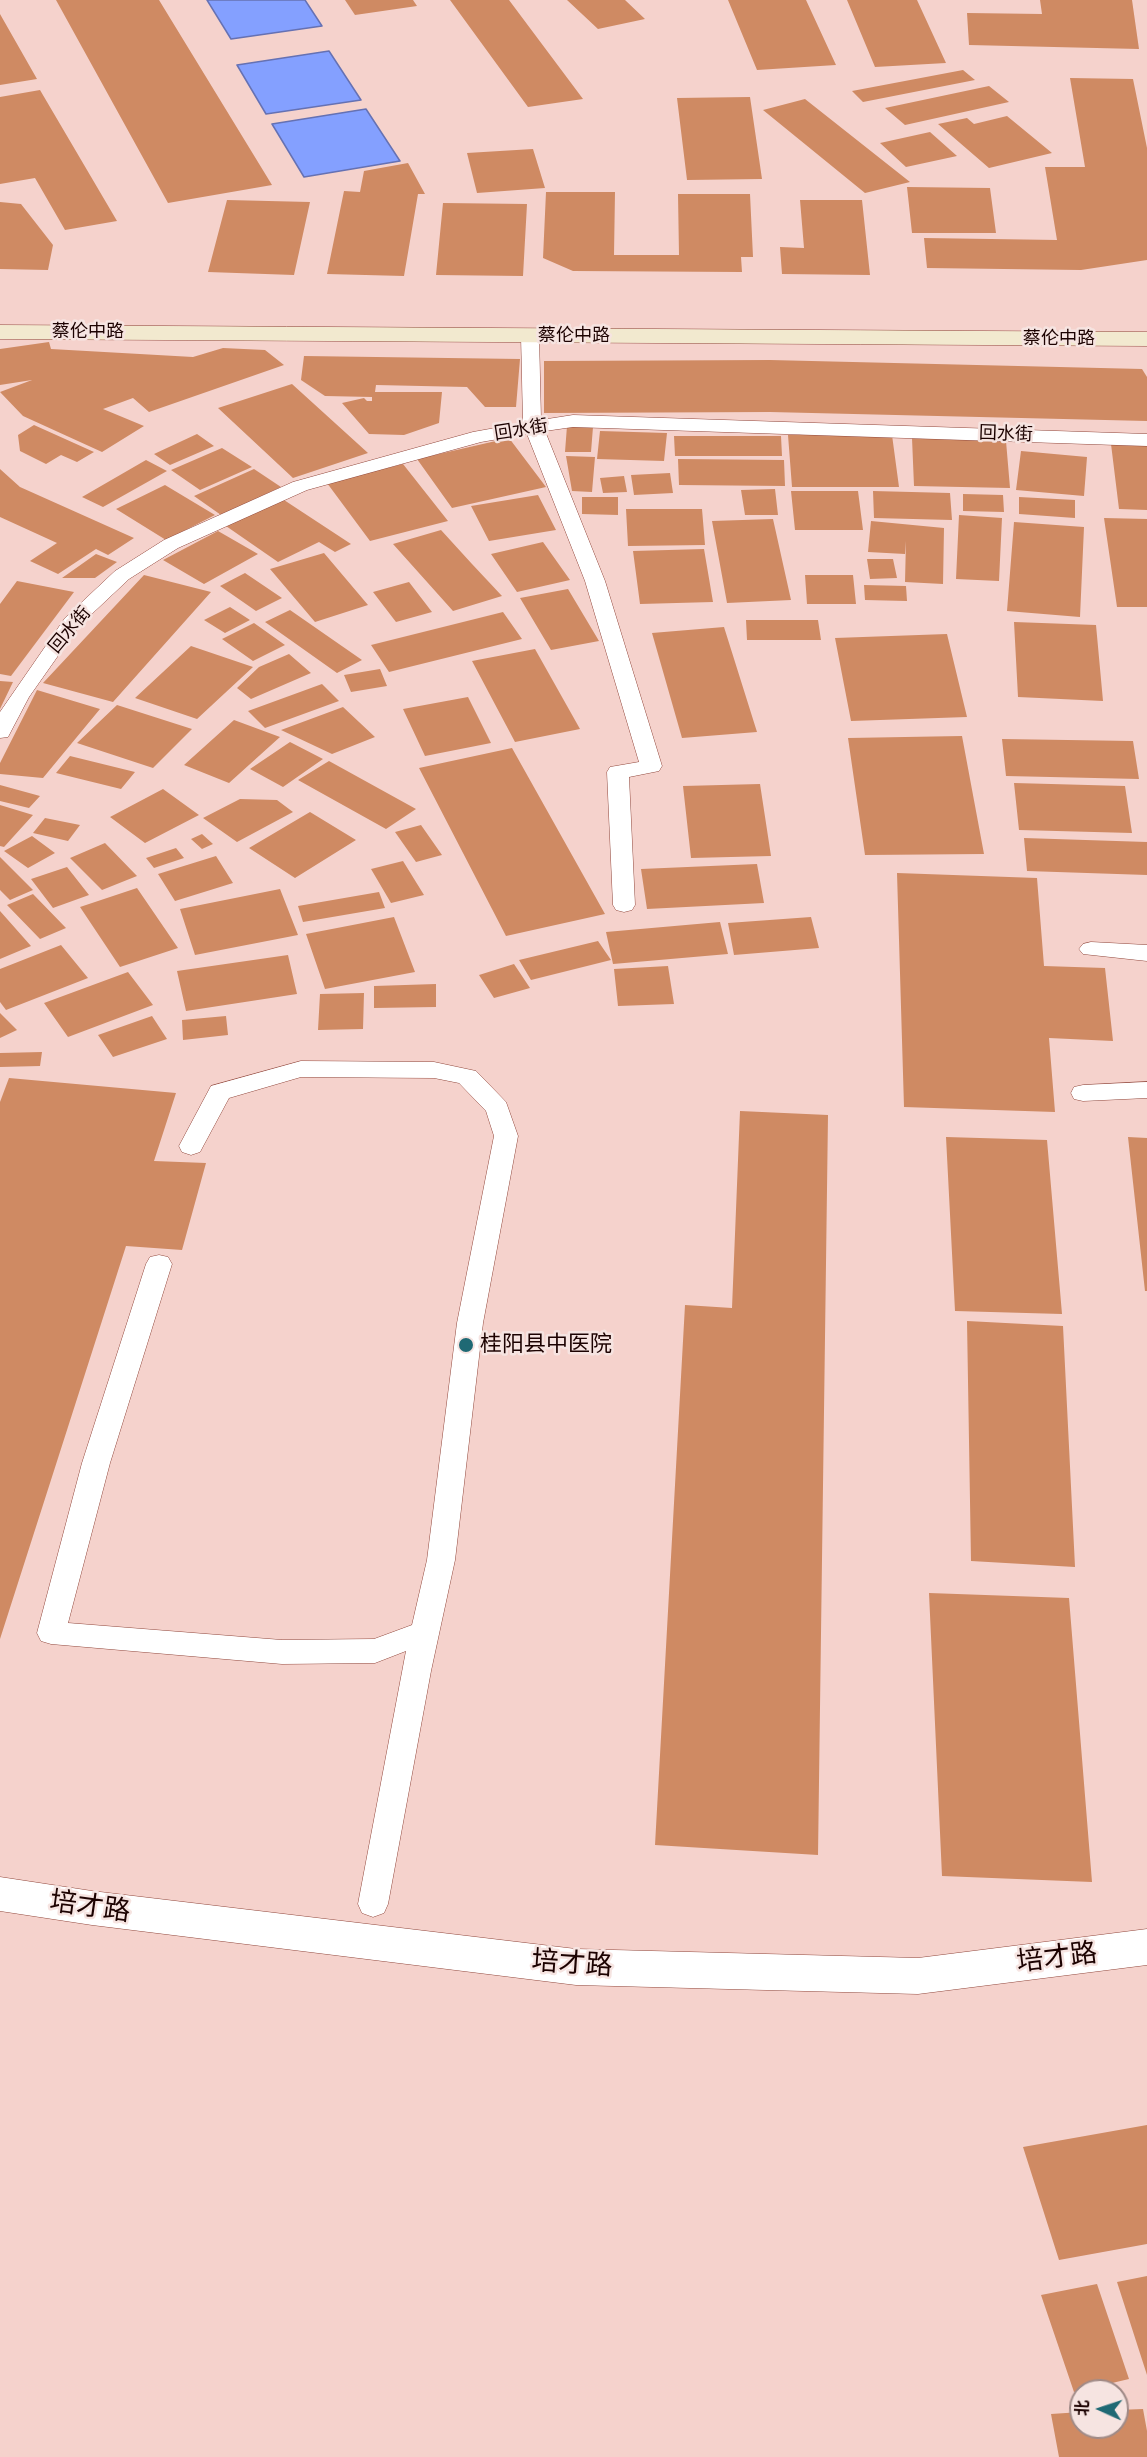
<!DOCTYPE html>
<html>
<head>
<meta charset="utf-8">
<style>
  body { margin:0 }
  #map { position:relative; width:1147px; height:2457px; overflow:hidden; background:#f5d2cc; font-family:Figtree,"Noto Sans SC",sans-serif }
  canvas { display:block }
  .north { position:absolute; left:1069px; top:2379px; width:60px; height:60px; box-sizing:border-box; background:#f6e4e1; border:2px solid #9f8a87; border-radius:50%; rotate:273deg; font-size:16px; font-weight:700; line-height:24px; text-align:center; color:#1c0201 }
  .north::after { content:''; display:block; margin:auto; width:21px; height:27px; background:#1f6974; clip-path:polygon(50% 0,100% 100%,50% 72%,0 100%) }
</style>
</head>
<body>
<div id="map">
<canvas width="1147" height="2457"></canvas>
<div class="north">北</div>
</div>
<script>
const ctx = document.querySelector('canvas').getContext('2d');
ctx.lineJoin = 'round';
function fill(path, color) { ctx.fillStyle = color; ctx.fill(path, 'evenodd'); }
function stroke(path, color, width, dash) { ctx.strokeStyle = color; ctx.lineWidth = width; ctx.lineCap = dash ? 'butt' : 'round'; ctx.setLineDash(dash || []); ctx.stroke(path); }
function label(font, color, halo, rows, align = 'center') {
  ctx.font = font + ' Figtree,"Noto Sans SC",sans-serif'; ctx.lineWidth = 5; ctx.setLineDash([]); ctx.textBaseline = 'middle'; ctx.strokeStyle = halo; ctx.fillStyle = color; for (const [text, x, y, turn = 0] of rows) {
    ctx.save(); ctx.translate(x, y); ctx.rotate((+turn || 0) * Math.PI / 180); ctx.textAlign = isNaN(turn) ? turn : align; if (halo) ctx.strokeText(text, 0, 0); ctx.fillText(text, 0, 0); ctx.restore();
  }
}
const water = new Path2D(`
  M207 0H305L322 26 231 39Z
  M329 51 361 100 266 114 237 65Z
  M366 109 400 161 304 177 272 124Z`);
const building = new Path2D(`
  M56 0H159L272 185 168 203Z
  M345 0H413L417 6 355 15Z
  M450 0H509L583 99 528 107Z
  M567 0H625L645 19 598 29Z
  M728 0H806L836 65 757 70Z
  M847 0H917L946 63 875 67Z
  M1040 0H1132L1139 49 969 45 967 13 1042 14Z
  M0 14 37 79 0 85Z
  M963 70 975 80 863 102 852 91Z
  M1070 78 1133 79 1147 148V260L1081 270 927 268 924 238 1057 240 1045 167H1085Z
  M989 86 1009 102 905 125 885 108Z
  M40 90 117 221 65 230 35 178 0 184V97Z
  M750 97 762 179 687 180 677 98Z
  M805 99 910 182 865 193 763 110Z
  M1007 116 1052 153 989 168 938 124 967 118 974 124Z
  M930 132 957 156 906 167 880 143Z
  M533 149 545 188 477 193 467 153Z
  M408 163 425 194H418L404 276 327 274 344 191 360 192 364 171Z
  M907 187 990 188 996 233H912Z
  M546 192H615L614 255H679L678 194H750L753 257H741L742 272 573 271 543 258Z
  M227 200 310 202 294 275 208 272Z
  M800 200H862L870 275 782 274 780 247 804 248Z
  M0 202 21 204 53 245 48 270 0 269Z
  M443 203 527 204 523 276 436 275Z
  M49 342 51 349 193 357 223 348 265 350 284 365 149 412 133 398 103 409 144 426 102 452 23 416 0 392 32 380 0 385V349Z
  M304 356 520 359 516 407H485L467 387 376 385 375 392H442L439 423 404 435 369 434 342 403 364 398 367 401H372V397L325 396 301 380Z
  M770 360 1142 369 1147 377V421L770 412 544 413V361Z
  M292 384 368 453 293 478 218 408Z
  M34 425 94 452 77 462 61 455 46 464 20 451 18 435Z
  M567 426 593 427 591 452H565Z
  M600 431 667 433 664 461 597 459Z
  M197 434 214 446 170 465 154 454Z
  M788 435H892L899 487H792Z
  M674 436H781L782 456H675Z
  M509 438 546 487 452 508 417 459Z
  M912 438 1006 441 1010 488 914 486Z
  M1111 444 1147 445V510L1119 509Z
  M222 448 252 467 200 490 171 470Z
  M1021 451 1087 457 1084 496 1016 490Z
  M566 456 595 457 592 492 572 491Z
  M678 459 784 460 785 486 679 485Z
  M146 460 167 471 103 507 82 497Z
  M403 464 448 521 370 541 327 483Z
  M0 469 20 487 134 538 108 555 96 549 58 574 30 561 57 543 0 517Z
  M254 469 281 487 221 515 194 496Z
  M670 473 673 493 634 495 631 475Z
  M624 476 627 492 603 493 600 478Z
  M165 485 215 515 166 540 116 509Z
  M775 489 778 515H745L741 490Z
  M791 491H858L863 530H795Z
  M873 491 950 493 952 520 874 518Z
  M963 494 1003 495 1004 512 963 511Z
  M538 495 556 530 489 541 471 506Z
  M582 497H618V515L582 514Z
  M1019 497 1075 500V518L1019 514Z
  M284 500 351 544 335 552 319 542 278 562 226 526Z
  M626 509H702L705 545 628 546Z
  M959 515 1002 518 999 581 956 579Z
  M1104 518 1147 519V607H1117Z
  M773 519 791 600 727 603 712 521Z
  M871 521 944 528 943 584 905 582 906 541 905 554 868 552Z
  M1014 522 1084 527 1080 617 1007 611Z
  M441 530 472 564 502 596 453 611 393 544Z
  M218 531 258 554 204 584 163 560Z
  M543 542 570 580 517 592 491 554Z
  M704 549 713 602 640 604 633 551Z
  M324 553 368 605 315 622 270 569Z
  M96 554 117 562 95 578H62Z
  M867 559H893L897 578 870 579Z
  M245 573 282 598 256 611 220 586Z
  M144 575 211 592 113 702 43 683Z
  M805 575H853L856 604H807Z
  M17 581 74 592 11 676 0 674V604Z
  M409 582 432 612 396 622 373 592Z
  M864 585 906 586 907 601 865 600Z
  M568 589 599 641 551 650 520 598Z
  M230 607 250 620 225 633 204 620Z
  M290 610 362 660 337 673 265 622Z
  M503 612 522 639 389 672 371 645Z
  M746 620H818L821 640H747Z
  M1014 622 1096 625 1103 701 1018 697Z
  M254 623 285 645 253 661 222 639Z
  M724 627 757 732 682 738 652 633Z
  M947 634 967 717 851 721 835 638Z
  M191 646 253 667 197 719 135 698Z
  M535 649 580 729 515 742 472 661Z
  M289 654 311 673 251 699 237 688 259 667Z
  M380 669 387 686 351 692 344 675Z
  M0 681 13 682 0 709Z
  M322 684 339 701 265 728 248 711Z
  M37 690 100 709 43 778 0 774V763Z
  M468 697 491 743 425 756 403 709Z
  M117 705 192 729 153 768 77 743Z
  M343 707 375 737 332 754 281 730Z
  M234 720 280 737 229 783 184 765Z
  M962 736 984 854 865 855 848 738Z
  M1002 739 1133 741 1139 779 1006 776Z
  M290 742 323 759 283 787 250 769Z
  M512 748 605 914 506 936 419 768Z
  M70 756 135 772 121 789 56 773Z
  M329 761 416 809 386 829 298 780Z
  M1014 783 1125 786 1132 833 1019 830Z
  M760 784 771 856 691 858 683 786Z
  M0 785 40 796 29 808 0 801Z
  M163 789 199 815 145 843 110 817Z
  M240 799 277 800 293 812 237 842 203 818Z
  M0 805 33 815 4 847 0 846Z
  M310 812 356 840 295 878 249 848Z
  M45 818 80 825 68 841 33 833Z
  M421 825 442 855 416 862 395 832Z
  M202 834 213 844 202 849 191 839Z
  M32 836 55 853 28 868 4 851Z
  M1024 838 1147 842V875L1027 871Z
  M105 843 137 876 102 890 70 858Z
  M176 848 184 858 154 868 146 858Z
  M216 856 233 883 175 901 158 874Z
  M0 857 33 890 10 900 0 890Z
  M403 861 424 895 391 903 371 869Z
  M757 864 764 903 647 909 641 869Z
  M67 867 89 895 53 908 31 879Z
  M897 873 1037 878 1044 966 1105 968 1113 1041 1049 1038 1055 1112 904 1107Z
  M137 888 178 948 120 967 80 907Z
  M280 889 298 935 195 955 180 909Z
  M379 892 385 908 303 922 298 906Z
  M33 894 66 928 40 939 7 905Z
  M0 911 31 946 0 959Z
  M394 917 415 972 325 989 306 934Z
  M811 917 819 948 734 955 728 923Z
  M720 922 728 954 613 964 606 932Z
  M598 941 611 960 531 980 519 960Z
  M61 945 88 978 6 1010 0 1002V969Z
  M288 955 297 994 186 1011 177 971Z
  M514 964 530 988 494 998 479 975Z
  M668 966 674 1004 618 1006 614 969Z
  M128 972 153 1005 68 1037 44 1003Z
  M436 984V1007L374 1008V986Z
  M364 993 363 1029 318 1030 320 994Z
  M0 1013 17 1030 0 1038Z
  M152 1016 167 1039 113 1057 98 1035Z
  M226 1016 228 1035 183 1040 182 1020Z
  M42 1052 40 1066 0 1067V1053Z
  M9 1078 176 1093 154 1161 206 1163 182 1250 126 1246 0 1639V1102Z
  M740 1111 828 1115 818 1855 655 1845 685 1305 732 1308Z
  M946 1137 1047 1140 1062 1314 955 1311Z
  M1128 1137 1147 1138V1291H1145Z
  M967 1321 1063 1326 1075 1567 971 1561Z
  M929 1593 1069 1598 1092 1882 942 1876Z
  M1147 2125V2244L1059 2260 1023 2147Z
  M1147 2276V2375L1117 2282Z
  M1097 2284 1129 2379 1074 2392 1041 2295Z
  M1143 2409 1147 2431V2457H1059L1051 2414 1081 2412V2427H1117V2410Z`);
const service = new Path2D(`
  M530 330 536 331 539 335 541 420 573 415 1147 434V446L573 427 545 431 605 581 662 766 659 771 629 777 635 905 632 910 624 912 616 910 613 905 607 772 610 767 639 762 585 581 527 434 481 442 307 490 178 548 129 579 79 626 29 697 8 737 0 738V712L65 618 115 571 164 540 293 482 473 432 523 423 521 335 524 331Z
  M1091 942 1147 945V961L1083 954 1079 949 1083 944Z
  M301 1061 434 1062 476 1071 506 1102 518 1136 483 1323 455 1560 431 1671 388 1904 384 1913 373 1917 362 1913 358 1904 406 1651 375 1663 282 1664 51 1644 41 1641 37 1633 82 1463 146 1264 150 1257 159 1255 168 1257 172 1264 110 1463 68 1623 282 1640 374 1639 412 1625 427 1560 457 1323 494 1136 486 1111 459 1083 434 1078 301 1077 229 1098 200 1152 191 1155 182 1152 179 1146 211 1086Z
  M1147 1082V1098L1083 1101 1074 1099 1071 1093 1074 1087 1083 1085Z`);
const tertiary = new Path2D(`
  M0 1877 92 1891 576 1949 918 1958 1147 1929V1965L918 1994 576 1985 92 1925 0 1911Z`);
const secondary = new Path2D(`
  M0 325 1147 332V346L0 339Z`);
const markers = [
  [466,1345,8,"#1f6974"]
];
const farStreetnames = [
  ["蔡伦中路",88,332],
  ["蔡伦中路",574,336],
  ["蔡伦中路",1059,339],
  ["回水街",521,430,-9],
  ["回水街",1006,434,2],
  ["回水街",70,630,-50]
];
const poiNames = [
  ["桂阳县中医院",480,1345]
];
const nearStreetnames = [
  ["培才路",90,1907,8],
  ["培才路",1057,1958,-7],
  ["培才路",572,1964,4]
];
fill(water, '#84a0ff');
stroke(water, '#6571b3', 1.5);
fill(building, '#cf8a63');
stroke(service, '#91483d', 1);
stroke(tertiary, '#91483d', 1);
stroke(secondary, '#91483d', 1);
fill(service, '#fff');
fill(tertiary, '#fff');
fill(secondary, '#f2e9cf');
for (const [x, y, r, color] of markers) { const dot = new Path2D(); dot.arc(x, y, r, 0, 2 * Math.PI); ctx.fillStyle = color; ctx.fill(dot); stroke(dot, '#f6e4e1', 2); }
label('18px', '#1c0201', '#f6e4e1', farStreetnames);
label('22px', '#1c0201', '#f6e4e1', poiNames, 'left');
label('27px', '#1c0201', '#f6e4e1', nearStreetnames);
</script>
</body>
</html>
